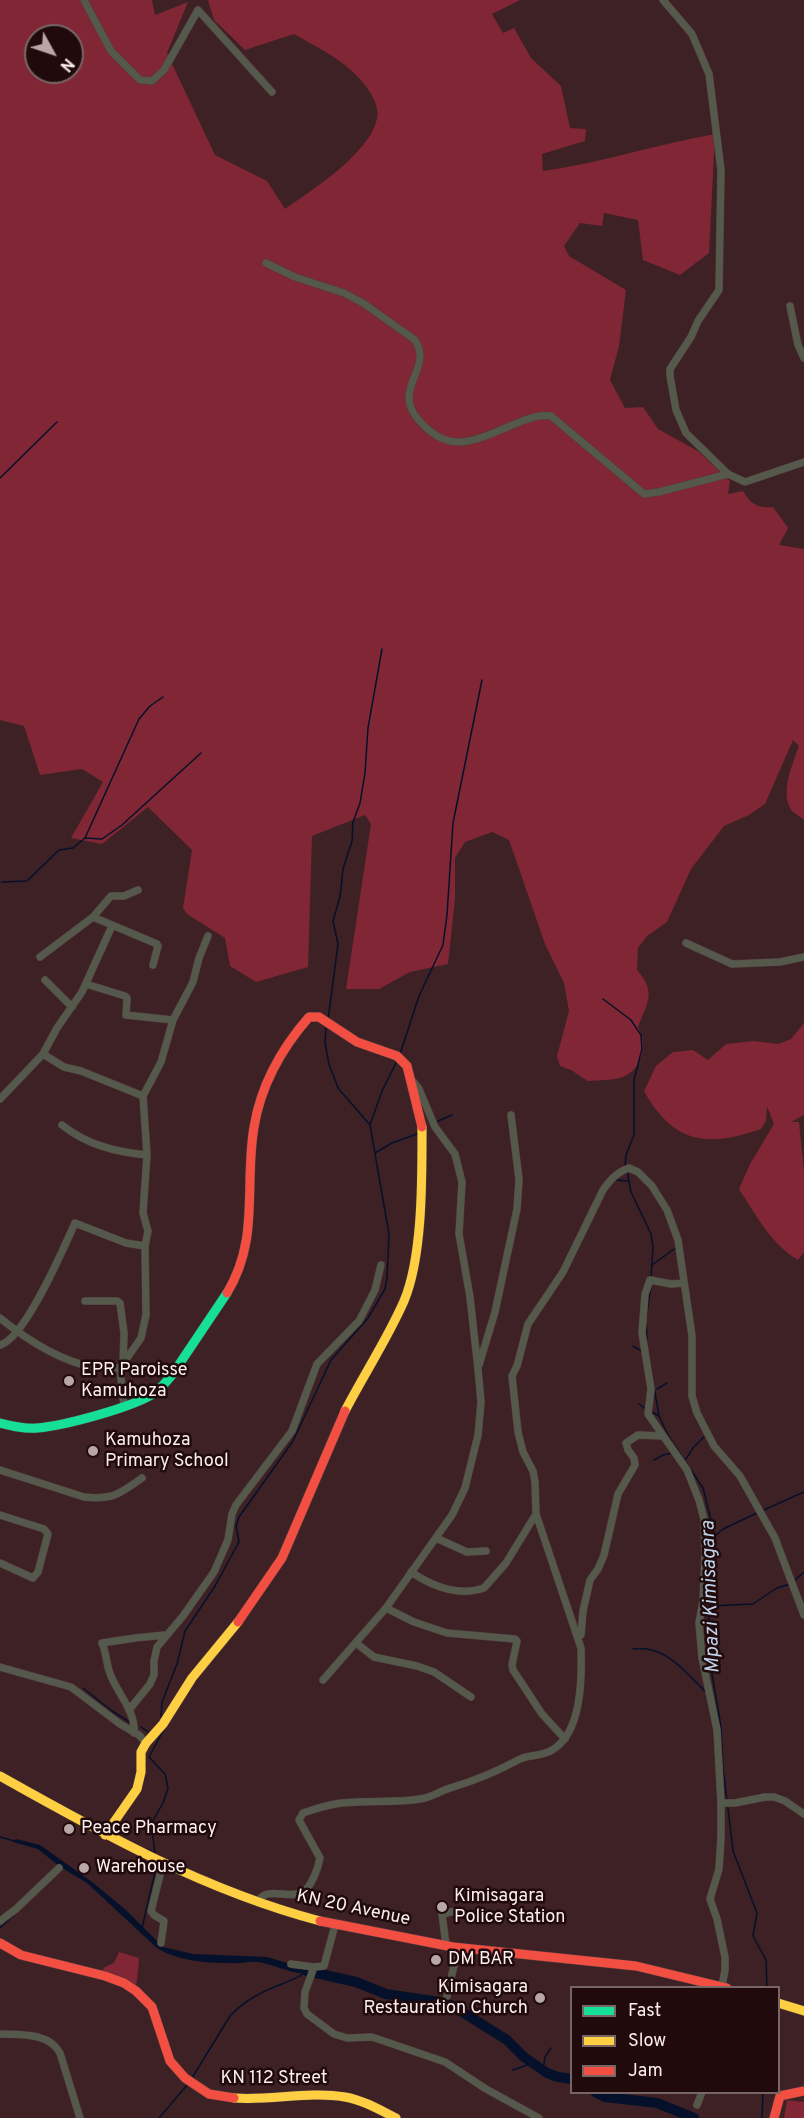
<!DOCTYPE html>
<html>
<head>
<meta charset="utf-8">
<style>
  body { margin:0 }
  #map { position:relative; width:804px; height:2118px; overflow:hidden; background:#3d2124; font-family:Overpass,sans-serif }
  canvas { display:block }
  .legend { position:absolute; left:570px; top:1986px; width:210px; height:108px; box-sizing:border-box; background:#200a0c; border:2px solid #786566; margin:0; padding:8px 10px; list-style:none; font-size:18px; color:#fceeee }
  .legend li { display:flex; align-items:center; gap:12px; height:30px }
  .legend b { width:30px; border:2px solid #786566 }
  .north { position:absolute; left:24px; top:24px; width:60px; height:60px; box-sizing:border-box; background:#200a0c; border:2px solid #786566; border-radius:50%; rotate:130deg; font-size:16px; font-weight:700; line-height:24px; text-align:center; color:#fceeee }
  .north::after { content:''; display:block; margin:auto; width:21px; height:27px; background:#b9a6a7; clip-path:polygon(50% 0,100% 100%,50% 72%,0 100%) }
</style>
</head>
<body>
<div id="map">
<canvas width="804" height="2118"></canvas>
<ul class="legend">
<li><b style="height:8px;background:#16e098"></b>Fast</li>
<li><b style="height:8px;background:#ffcf43"></b>Slow</li>
<li><b style="height:8px;background:#f24e42"></b>Jam</li>
</ul>
<div class="north">N</div>
</div>
<script>
const ctx = document.querySelector('canvas').getContext('2d');
ctx.lineJoin = 'round';
function fill(path, color) { ctx.fillStyle = color; ctx.fill(path, 'evenodd'); }
function stroke(path, color, width, dash) { ctx.strokeStyle = color; ctx.lineWidth = width; ctx.lineCap = dash ? 'butt' : 'round'; ctx.setLineDash(dash || []); ctx.stroke(path); }
function label(font, color, halo, rows, align = 'center') {
  ctx.font = font + ' Overpass,sans-serif'; ctx.lineWidth = 5; ctx.setLineDash([]); ctx.textBaseline = 'middle'; ctx.strokeStyle = halo; ctx.fillStyle = color; for (const [text, x, y, turn = 0] of rows) {
    ctx.save(); ctx.translate(x, y); ctx.rotate((+turn || 0) * Math.PI / 180); ctx.textAlign = isNaN(turn) ? turn : align; if (halo) ctx.strokeText(text, 0, 0); ctx.fillText(text, 0, 0); ctx.restore();
  }
}
const green = new Path2D(`
  M0 0H152L155 15 188 2 167 53 215 155 267 181 285 209C313 189 369 154 377 119 381 104 366 85 356 75 338 57 315 46 294 34L245 50 214 20 208 0H520L492 14 503 33 514 28 531 58 561 86 570 128 586 129 585 141 542 154 543 171C601 163 657 144 715 134L709 253 680 275 643 260 638 220 604 213 602 226 580 223 564 246 569 256 626 290 619 346 610 380 625 408 643 407 658 429 698 451 730 481 728 494 743 491C751 505 758 508 773 507L788 528 779 545 804 549V820C801 817 795 814 792 811 779 794 793 763 799 746L793 740 765 804 749 815 724 826 691 869 667 922 647 936 638 948 637 970C657 992 647 1004 638 1027 648 1044 643 1067 625 1076 615 1081 598 1080 588 1081L571 1070 560 1066 557 1056 569 1011 564 983 545 944 509 840 492 832 465 842 455 858V899L448 964 410 972 379 989H346L371 824 365 815 312 836 308 967 256 982 230 966 225 938 187 914 183 908 192 850 148 807 102 844 71 838 103 782 82 769 40 775 24 726 0 720ZM36 36H72V72H36Z
  M804 1023V1115L791 1122H799L804 1172V1252L798 1260C771 1244 756 1215 739 1189L750 1164 774 1124 767 1106 766 1121 761 1129C706 1148 673 1143 644 1091L656 1066 673 1052 693 1050 708 1060 726 1044 754 1041 778 1044 791 1039Z
  M119 1952 139 1958C139 1962 137 1983 136 1985L102 1970 105 1967 114 1963Z
  M787 2100 804 2102V2118H784Z`);
const water = new Path2D(`
  M16 1839 40 1845 92 1882 126 1910 163 1947 193 1954 267 1957 307 1969 304 1974C288 1972 274 1965 258 1962 249 1961 240 1964 230 1963 206 1963 178 1961 157 1948L87 1883 59 1866 38 1849 13 1842Z`);
const stream = new Path2D(`
  M0 478 57 422
  M85 838 139 719 150 706 163 697
  M2 882 27 881 59 850 73 848 85 838 102 839 122 825 201 753
  M603 999 631 1020 641 1035 642 1049 634 1080V1135L626 1155 625 1167
  M328 1020 338 944 333 921 340 897 343 869 352 841 353 822 360 803 365 773 368 728 382 649
  M400 1054 419 996 443 945 447 915 453 823 482 680
  M436 1122 452 1115
  M370 1125 382 1091 397 1061
  M375 1153 392 1143 417 1134
  M627 1171 631 1192 651 1234 653 1247 651 1278
  M616 1180 629 1181
  M652 1265 677 1247
  M647 1340 646 1319 651 1286
  M633 1346 643 1352
  M648 1351 659 1416 669 1437 703 1488 714 1532 713 1581 708 1625 710 1662 721 1727 723 1768 727 1801
  M657 1389 667 1383
  M639 1404 646 1409
  M650 1411 659 1416
  M686 1459 693 1448 704 1437
  M654 1460 663 1455 673 1453
  M764 1510 804 1492
  M714 1537 723 1529 757 1513
  M794 1581 804 1572
  M711 1606 753 1604 777 1588 790 1584
  M633 1649C666 1645 685 1672 706 1692
  M83 1688 112 1711 131 1723
  M161 1717 162 1702 177 1664 185 1631 215 1586 239 1542 236 1526 239 1517 293 1441 331 1360 368 1318 385 1289 387 1278 389 1234 370 1125 338 1088 329 1064 325 1043 326 1027
  M141 1727 150 1733
  M728 1808 733 1851 757 1913 753 1936 766 1960 767 1988
  M0 1837 14 1841
  M131 1843 155 1853
  M155 1853 151 1824 163 1803 168 1788 165 1774 149 1757 163 1731
  M0 1928 17 1912
  M142 1928 156 1868
  M513 2070 533 2063
  M543 2070 545 2057 551 2048
  M192 2078 230 2016C245 2000 261 1992 282 1984 291 1980 299 1978 307 1971
  M159 2118 188 2084
  M685 2118 693 2117
  M762 2118 763 2092`);
const river = new Path2D(`
  M307 1971 356 1982 386 1994 440 2002 451 2005 507 2040 524 2057 547 2073 558 2077 572 2079
  M595 2092 605 2097 657 2103 694 2118`);
const street = new Path2D(`
  M84 0 111 51 140 80 152 81 164 70 198 10 272 92
  M663 0 692 34 709 74 721 170 719 290 698 321 691 337 670 369V376L676 410 686 433 728 474
  M266 263 295 277 344 293 363 303 415 340C436 373 381 391 430 431 441 440 454 444 468 441 494 437 529 412 551 416L644 494 659 492 728 474 745 482 804 462
  M790 306 798 345 804 358
  M93 917 111 896H124L138 890
  M686 943 732 964 780 962 804 957
  M40 957 93 917 157 944 158 946 153 965
  M45 980 72 1007
  M86 984 125 996 127 998 126 1015 173 1020 161 1062 143 1096 147 1155 143 1213 148 1231 145 1246
  M173 1020 193 982 199 958 208 936
  M43 1054 64 1067 81 1071 143 1096
  M0 1099 43 1054 57 1028 82 992 112 926
  M62 1125C87 1145 116 1152 147 1155
  M684 1283 671 1284 650 1280 645 1294 642 1333 651 1389 648 1414 687 1470 699 1500 704 1519 705 1554 703 1601 699 1623 702 1658 717 1730 721 1803V1837L719 1869 710 1899 717 1919 725 1957V1970L722 1986
  M85 1301H117L120 1303 124 1333 123 1365
  M0 1318C26 1339 58 1360 92 1367 101 1368 111 1368 120 1368
  M0 1345C25 1339 64 1247 75 1223L126 1243 145 1246 146 1315 141 1338 120 1368 124 1407
  M479 1365 495 1312 517 1209 519 1179 511 1115
  M0 1470 84 1497C112 1500 120 1494 142 1478
  M0 1515 44 1529 48 1534 38 1572 33 1578 0 1563
  M436 1538 467 1552 486 1551
  M411 1572C432 1586 458 1597 484 1588L506 1563 536 1514
  M386 1608 414 1622 447 1633 515 1639 517 1641 512 1665 513 1670 542 1714 565 1739
  M578 1636 581 1635 583 1611 590 1580 598 1569 604 1555 618 1494 635 1465 634 1458 628 1450 626 1443 638 1435 663 1436
  M356 1643 374 1657 417 1666 434 1672 471 1697
  M0 1667 71 1687 120 1724 139 1735 146 1743
  M323 1680 386 1608 452 1515 465 1488 478 1435 481 1402 478 1369 470 1297 459 1234 462 1182 455 1154 435 1127 419 1089 412 1080
  M129 1710 150 1684 154 1675V1661L157 1647 183 1616 214 1572 228 1540 232 1514 236 1505 292 1431 317 1364 359 1321 375 1290 381 1265
  M134 1733C136 1712 118 1694 111 1676 106 1665 107 1654 102 1643L135 1638 165 1635
  M721 1803H735L765 1797H774L785 1801 804 1814
  M258 1902C266 1885 289 1900 303 1892 312 1886 318 1868 320 1858L299 1820 303 1813C315 1809 329 1804 342 1803 368 1800 395 1803 420 1799 434 1797 439 1791 450 1788 474 1781 496 1772 518 1760 529 1754 541 1757 552 1750 582 1733 582 1678 581 1648L536 1514 535 1482 533 1471 523 1452 518 1432 512 1376 517 1366 528 1324 563 1272 603 1190C610 1180 617 1172 629 1168L638 1172 652 1186 667 1210 678 1240 692 1336V1396L697 1413 714 1446 740 1476 775 1538 804 1615
  M0 1921 16 1909 59 1868
  M161 1943 164 1921 154 1915 151 1911 163 1863
  M446 1945 442 1914 456 1911
  M291 1964 314 1967 324 1966 335 1925
  M314 1967 305 1992 304 2008 307 2014 334 2034 347 2038 372 2037 445 2062 486 2089 539 2118
  M447 1996 458 1948
  M0 2034C20 2035 49 2032 60 2053L80 2118
  M697 2105 702 2092`);
const fast = new Path2D(`
  M0 1423C12 1426 24 1429 37 1428 63 1426 135 1407 156 1392 162 1387 167 1381 172 1375L227 1293`);
const slow = new Path2D(`
  M345 1411C363 1376 388 1338 404 1301 423 1256 422 1177 422 1127
  M0 1776C103 1834 206 1891 320 1921
  M105 1835 137 1789 141 1772V1752L146 1743 163 1724 192 1678 238 1622
  M778 2003 804 2011
  M234 2098C270 2101 308 2091 345 2097 363 2100 380 2110 396 2118`);
const jam = new Path2D(`
  M227 1293C260 1239 244 1186 254 1127 261 1085 281 1049 309 1017H319L357 1042 397 1056 407 1066 422 1127
  M238 1622 282 1558 345 1411
  M320 1921 453 1947 636 1966 727 1988
  M0 1943 21 1955 105 1976 124 1983 136 1991 152 2007 170 2061 185 2078 209 2094 234 2098
  M774 2118 780 2096 804 2091`);
const markers = [
  [69,1381,6,"#b9a6a7"],
  [93,1451,6,"#b9a6a7"],
  [69,1829,6,"#b9a6a7"],
  [84,1868,6,"#b9a6a7"],
  [442,1907,6,"#b9a6a7"],
  [436,1960,6,"#b9a6a7"],
  [540,1998,6,"#b9a6a7"]
];
const poiNames = [
  ["EPR Paroisse",81,1371],
  ["Kamuhoza",81,1392],
  ["Kamuhoza",105,1441],
  ["Primary School",105,1462],
  ["Peace Pharmacy",81,1829],
  ["Warehouse",96,1868],
  ["Kimisagara",454,1897],
  ["Police Station",454,1918],
  ["DM BAR",448,1960],
  ["Kimisagara",528,1988,"right"],
  ["Restauration Church",528,2009,"right"]
];
const streetNames = [
  ["KN 20 Avenue",353,1909,12],
  ["KN 112 Street",274,2079]
];
const waterNames = [
  ["Mpazi Kimisagara",712,1597,-92]
];
fill(green, '#802634');
fill(water, '#05112b');
stroke(stream, '#05112b', 1.5);
stroke(river, '#05112b', 10);
stroke(street, '#513c3e', 8);
stroke(fast, '#513c3e', 10);
stroke(slow, '#513c3e', 10);
stroke(jam, '#513c3e', 10);
stroke(street, '#55594c', 7);
stroke(fast, '#16e098', 9);
stroke(slow, '#ffcf43', 9);
stroke(jam, '#f24e42', 9);
for (const [x, y, r, color] of markers) { const dot = new Path2D(); dot.arc(x, y, r, 0, 2 * Math.PI); ctx.fillStyle = color; ctx.fill(dot); stroke(dot, '#200a0c', 2); }
label('18px', '#fceeee', '#200a0c', poiNames, 'left');
label('18px', '#fceeee', '#200a0c', streetNames);
label('italic 20px', '#bfd1e9', '#200a0c', waterNames);
</script>
</body>
</html>
